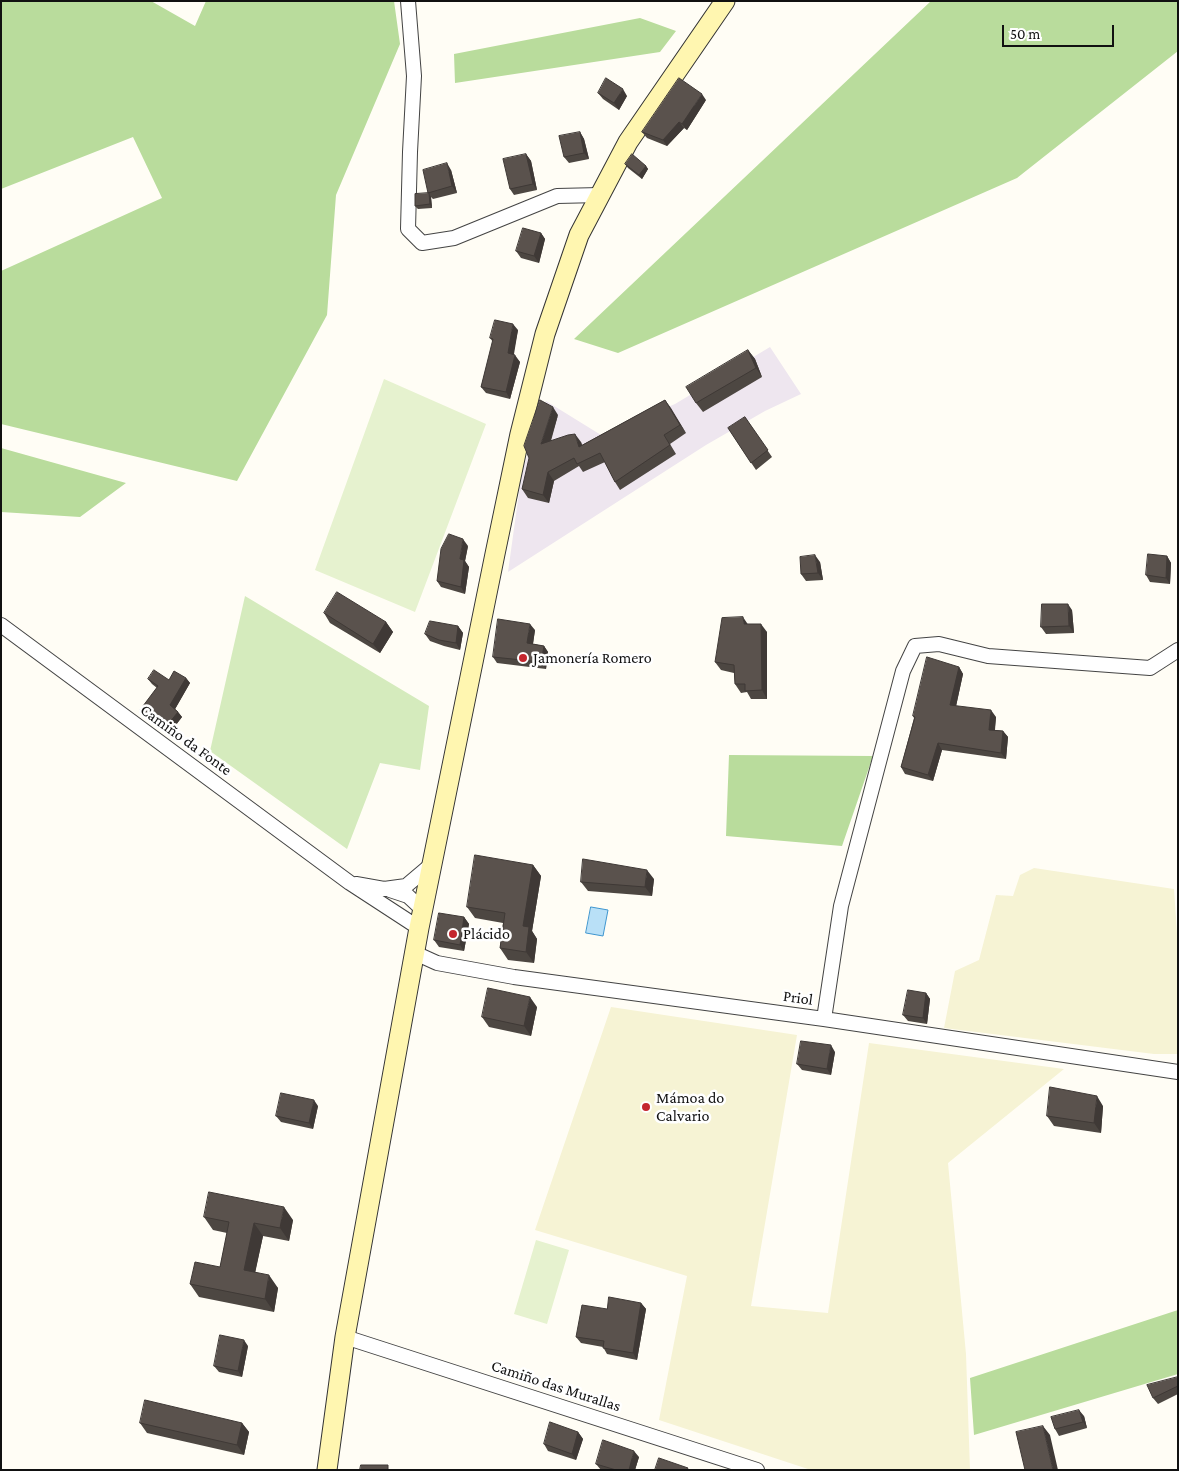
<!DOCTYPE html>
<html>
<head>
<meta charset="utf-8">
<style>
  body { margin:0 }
  #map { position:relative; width:1179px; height:1471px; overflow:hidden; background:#fffdf5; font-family:"Crimson Pro",serif }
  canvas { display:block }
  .frame { position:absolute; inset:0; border:2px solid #111; pointer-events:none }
  .scale { position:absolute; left:1002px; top:25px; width:112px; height:22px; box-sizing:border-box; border:2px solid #111; border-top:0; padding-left:6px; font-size:15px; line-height:18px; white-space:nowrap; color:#111; -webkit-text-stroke:4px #fff; paint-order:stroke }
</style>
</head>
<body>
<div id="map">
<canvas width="1179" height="1471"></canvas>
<div class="frame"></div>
<div class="scale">50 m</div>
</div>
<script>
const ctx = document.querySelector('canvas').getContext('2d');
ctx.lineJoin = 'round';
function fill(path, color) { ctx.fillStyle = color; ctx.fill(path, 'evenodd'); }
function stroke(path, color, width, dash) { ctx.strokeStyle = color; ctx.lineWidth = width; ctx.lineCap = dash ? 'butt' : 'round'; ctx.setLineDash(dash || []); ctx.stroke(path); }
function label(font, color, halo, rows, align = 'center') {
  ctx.font = font + ' "Crimson Pro",serif'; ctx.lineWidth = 5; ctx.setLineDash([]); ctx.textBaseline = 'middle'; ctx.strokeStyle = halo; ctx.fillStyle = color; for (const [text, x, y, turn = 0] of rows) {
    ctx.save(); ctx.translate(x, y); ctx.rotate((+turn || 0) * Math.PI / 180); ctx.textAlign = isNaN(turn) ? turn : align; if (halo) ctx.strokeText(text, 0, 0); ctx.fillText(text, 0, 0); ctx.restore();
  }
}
const industrial = new Path2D(`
  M770 347 801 394 765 411 706 445 508 572 522 471 546 401 601 435 675 404Z`);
const farmland = new Path2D(`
  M1034 868 1174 889 1178 948V1054H1154L944 1028 955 971 979 960 996 895 1013 896 1020 875Z
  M611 1007 797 1035 751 1306 828 1313 869 1043 1064 1069 948 1163 966 1354 970 1470H811L659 1420 687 1276 535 1230Z`);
const green = new Path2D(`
  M245 596 429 706 420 770 380 763 347 849 210 751Z`);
const forest = new Path2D(`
  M1 1H151L195 26 206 1H394L400 44 336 195 327 315 237 481 1 424V271L162 198 133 137 1 189Z
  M931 1H1178V51L1017 178 618 353 574 339Z
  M640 18 676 31 660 52 455 83 454 54Z
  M1 448 126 483 80 517 1 512Z
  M729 755 873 756 842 846 726 836Z
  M1178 1310V1374L974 1435 970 1378Z`);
const pitch = new Path2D(`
  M384 379 486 424 415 612 315 570Z
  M536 1240 569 1250 547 1324 514 1314Z`);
const water = new Path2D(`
  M591 907 608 910 603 936 586 933Z`);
const minor = new Path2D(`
  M408 1 414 76 410 152 408 229 422 243 454 238 557 196 600 195
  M1 625 350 883 419 928
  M356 884 384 889 406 886 432 864
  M390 890 408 896 423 910
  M415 953 437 963 514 977 824 1019 1178 1072
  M824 1019 841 906 903 671 915 646 939 644 988 656 1150 668 1178 650
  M345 1337 757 1470`);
const secondary = new Path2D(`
  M327 1470 345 1337 419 928 495 554 520 434 545 334 579 235 628 142 725 1`);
const wall = new Path2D(`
  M598 93 627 96 619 110 603 99Z
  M706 100 687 130 684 128 667 146 647 138 642 132Z
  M580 132 584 139 589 159 569 163 564 157Z
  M526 154 531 161 537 190 514 195 510 189Z
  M625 164 646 166 648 169 642 179 628 168Z
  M451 170 457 193 433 199 431 197 432 208 418 209 415 206Z
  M541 233 545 239 539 263 521 258 516 251Z
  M518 330 513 355 520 362 510 399 486 393 481 387 493 342 490 338Z
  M748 350 755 359 762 377 703 412 696 403Z
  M665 400 686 433 670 444 676 454 620 490 615 482 605 462 583 472 579 466 554 481 549 503 528 498 522 489 558 415 551 441 581 442 582 445Z
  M745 417 772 457 756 470 728 428Z
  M468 546 465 561 469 567 465 594 441 587 437 581Z
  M1167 556 1171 563 1170 584 1150 582 1146 575Z
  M820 562 823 580 806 581 801 574Z
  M1072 610 1074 633 1046 634 1041 627Z
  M324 613 386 622 393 632 380 653 330 623Z
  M748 624 767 632V699H751L747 692 741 693 735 684 734 673 721 670 715 662Z
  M458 626 463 633 460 650 444 646 430 641 425 634Z
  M535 630 533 644 544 646 548 652 546 669 497 663 493 657Z
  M959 667 963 674 956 706 996 717 995 730 1003 731 1008 737 1006 759 942 750 933 781 905 774 901 767 914 718 913 716Z
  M186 678 190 683 175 709 178 712 182 717 169 734 144 715 140 710 157 688 152 684 148 679 169 680Z
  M533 865 541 876 532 931 537 939 534 963 508 960 500 948 503 923 475 918 467 907Z
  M654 879 652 896 588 891 581 882Z
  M464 917 469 924 464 951 439 947 434 940Z
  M926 993 930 999 927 1024 908 1021 903 1015Z
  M537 1007 531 1036 489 1027 482 1017Z
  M835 1052 831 1075 802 1070 797 1064Z
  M318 1106 313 1129 281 1122 276 1116Z
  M1103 1106 1101 1133 1054 1126 1047 1116Z
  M204 1217 293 1220 289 1241 263 1236 255 1272 278 1288 274 1312 199 1297 190 1284 220 1267 227 1233 213 1230Z
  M641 1303 646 1309 637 1360 607 1354 603 1347 581 1343 576 1337Z
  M248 1346 242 1377 219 1372 214 1366Z
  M1178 1377V1394L1158 1404 1153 1398Z
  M1084 1416 1087 1428 1059 1436 1055 1429Z
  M140 1423H242L249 1432 244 1455 147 1433Z
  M578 1432 583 1439 576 1460 548 1451 544 1444Z
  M639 1457 635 1470H601L596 1464Z`);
const shadedWall = new Path2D(`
  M623 89 627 96 619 110 614 103Z
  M702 94 706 100 687 130 682 124Z
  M679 122 684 128 667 146 663 140Z
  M580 132 584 139 589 159 584 153Z
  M526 154 531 161 537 190 533 184Z
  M447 163 451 170 457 193 452 186Z
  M646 166 648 169 642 179 639 175Z
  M429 194 431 197 432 208 430 204Z
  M541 233 545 239 539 263 534 256Z
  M513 324 518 330 513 360 508 353Z
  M748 350 755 359 762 377 756 368Z
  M515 355 520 362 510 399 506 392Z
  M665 400 671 408 686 433 680 425Z
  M553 407 558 415 547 452 541 444Z
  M575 434 581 442 585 455 579 447Z
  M548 472 554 481 549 503 543 495Z
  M463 539 468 546 465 561 469 567 465 594 461 587 460 559Z
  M815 555 820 562 823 580 818 573Z
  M1167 556 1171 563 1170 584 1166 578Z
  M1068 604 1072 610 1074 633 1069 626Z
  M743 617 749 626 744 624Z
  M386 622 393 632 380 653 373 644Z
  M530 624 535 630 532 650 527 643Z
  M761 624 767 632V699L762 690Z
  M458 626 463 633 460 650 456 643Z
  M544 646 548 652 546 669 541 662Z
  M959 667 963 674 955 711 950 705Z
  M186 678 190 683 174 711 170 705Z
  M991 710 996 717 994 736 989 730Z
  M178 712 182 717 169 734 165 728Z
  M1003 731 1008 737 1006 759 1001 753Z
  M938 743 942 750 933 781 928 775Z
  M533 865 541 876 532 931 537 939 534 963 526 952 523 926Z
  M647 870 654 879 652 896 645 887Z
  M464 917 469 924 464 951 460 945Z
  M926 993 930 999 927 1024 923 1018Z
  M530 997 537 1007 531 1036 524 1026Z
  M831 1045 835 1052 831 1075 827 1069Z
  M1097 1096 1103 1106 1101 1133 1094 1123Z
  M314 1100 318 1106 313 1129 309 1123Z
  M284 1207 293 1220 289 1241 280 1228Z
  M254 1223 263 1236 253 1283 244 1270Z
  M269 1275 278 1288 274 1312 265 1299Z
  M641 1303 646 1309 637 1360 633 1353Z
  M244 1340 248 1346 242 1377 238 1371Z
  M1079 1410 1084 1416 1087 1428 1083 1422Z
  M242 1423 249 1432 244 1455 237 1445Z
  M1043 1426 1050 1435 1058 1470H1053Z
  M578 1432 583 1439 576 1460 572 1454Z
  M634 1451 639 1457 635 1470H629Z`);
const building = new Path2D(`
  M606 78 623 89 614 103 598 93Z
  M679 78 702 94 682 124 679 122 663 140 642 132Z
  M580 132 584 153 564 157 559 136Z
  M526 154 533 184 510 189 503 159Z
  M632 154 646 166 639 175 625 164Z
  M447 163 452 186 428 193 423 170Z
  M429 193 430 204 415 206V194Z
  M523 228 541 233 534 256 516 251Z
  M495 320 513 324 508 353 515 355 506 392 481 387 493 339 490 338Z
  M748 350 756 368 696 403 686 387Z
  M540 400 553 407 541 444 568 435 575 434 579 447 665 400 680 425 664 435 670 445 615 482 600 453 577 464 574 458 548 472 543 495 522 489 529 458 524 446Z
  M745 417 768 450 751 463 728 428Z
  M449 534 463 539 460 559 464 560 461 587 437 581 441 549Z
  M1148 554 1167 556 1166 578 1146 575Z
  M815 555 818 573 801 574 800 557Z
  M337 592 386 622 373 644 324 613Z
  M1042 604H1068L1069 626 1041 627Z
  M743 617 744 624H761L762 690 745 691V684H735L734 665 715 662 722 618Z
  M498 619 530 624 527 643 544 646 541 662 493 657Z
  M430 621 458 626 456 643 439 640 425 634Z
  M927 657 959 667 950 705 991 710 989 730 1003 731 1001 753 938 743 928 775 901 767 915 717 913 716Z
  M154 670 169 680 174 671 186 678 170 705 178 712 165 728 140 710 158 686 148 679Z
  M475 855 533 865 523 926 529 927 526 952 500 948 505 913 467 907Z
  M583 859 647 870 645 887 581 882Z
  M439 913 464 917 460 945 434 940Z
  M488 988 530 997 524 1026 482 1017Z
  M908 990 926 993 923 1018 903 1015Z
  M801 1041 831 1045 827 1069 797 1064Z
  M1050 1087 1097 1096 1094 1123 1047 1116Z
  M281 1093 314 1100 309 1123 276 1116Z
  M209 1192 284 1207 280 1228 254 1223 244 1270 269 1275 265 1299 190 1284 195 1262 220 1267 229 1222 204 1217Z
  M609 1297 641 1303 633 1353 603 1348 604 1341 576 1337 582 1305 607 1309Z
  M220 1335 244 1340 238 1371 214 1366Z
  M1178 1377V1386L1153 1398 1147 1385Z
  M145 1400 242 1423 237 1445 140 1423Z
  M1079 1410 1083 1422 1055 1429 1051 1417Z
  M550 1422 578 1432 572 1454 544 1444Z
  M1043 1426 1053 1470H1025L1016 1432Z
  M603 1440 634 1451 629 1470H616L596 1464Z
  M659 1458 688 1468 687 1470H655Z
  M361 1465H388V1470H360Z`);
const markers = [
  [523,658,5,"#c4262e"],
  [453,934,5,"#c4262e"],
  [646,1107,5,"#c4262e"]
];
const poiNames = [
  ["Jamonería Romero",533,658],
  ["Plácido",463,934],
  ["Mámoa do",656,1098],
  ["Calvario",656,1116]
];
const streetNames = [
  ["Camiño da Fonte",186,740,36],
  ["Priol",798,998,8],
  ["Camiño das Murallas",556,1386,18]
];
fill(industrial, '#eee6ef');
fill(farmland, '#f6f3d4');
fill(green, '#d5ebbd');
fill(forest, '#b9dc9c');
fill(pitch, '#e6f2cf');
fill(water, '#b9e0f7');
stroke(water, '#3f96cf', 1);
stroke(minor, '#444', 16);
stroke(secondary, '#333', 21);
stroke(minor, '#fff', 14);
stroke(secondary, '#fff6b0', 19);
fill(wall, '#4d4742');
fill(shadedWall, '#3f3936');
fill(building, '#5a524d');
stroke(building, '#3f3936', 1);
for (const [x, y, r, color] of markers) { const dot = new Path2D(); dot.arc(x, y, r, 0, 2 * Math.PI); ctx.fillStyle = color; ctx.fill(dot); stroke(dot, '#fff', 2); }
label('16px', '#111', '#fff', poiNames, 'left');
label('16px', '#111', '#fff', streetNames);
</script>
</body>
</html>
